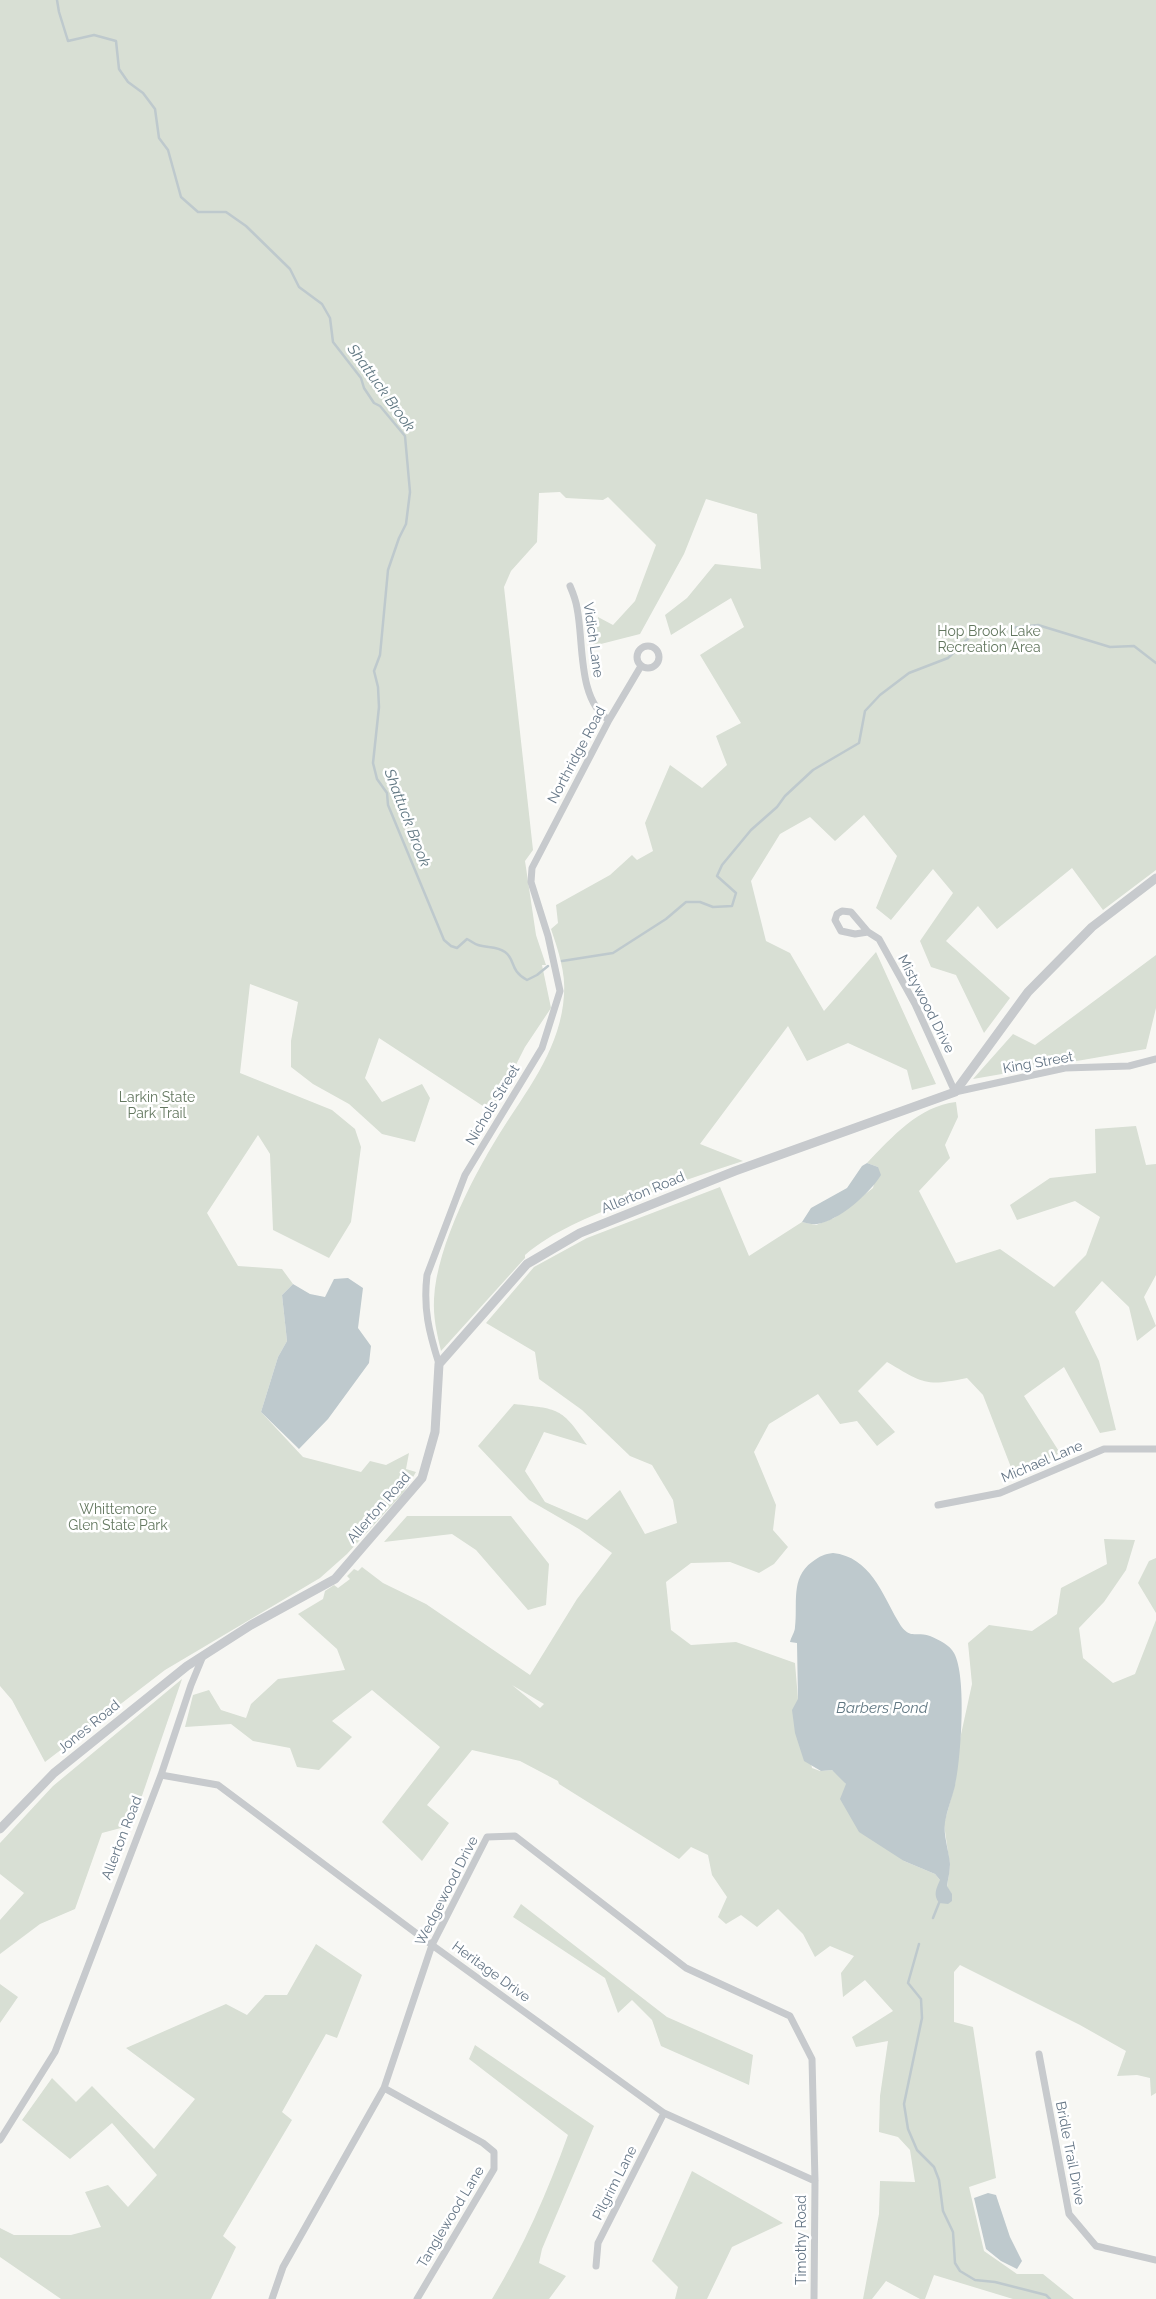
<!DOCTYPE html>
<html>
<head>
<meta charset="utf-8">
<style>
  body { margin:0 }
  canvas { display:block; background:#f7f7f3 }
</style>
</head>
<body>
<canvas width="1156" height="2299"></canvas>
<script>
const ctx = document.querySelector('canvas').getContext('2d');
ctx.lineJoin = 'round';
function fill(path, color) { ctx.fillStyle = color; ctx.fill(path, 'evenodd'); }
function stroke(path, color, width, dash) { ctx.strokeStyle = color; ctx.lineWidth = width; ctx.lineCap = dash ? 'butt' : 'round'; ctx.setLineDash(dash || []); ctx.stroke(path); }
function label(font, color, halo, rows, align = 'center') {
  ctx.font = font + ' Raleway,sans-serif'; ctx.lineWidth = 5; ctx.setLineDash([]); ctx.textBaseline = 'middle'; ctx.strokeStyle = halo; ctx.fillStyle = color; for (const [text, x, y, turn = 0] of rows) {
    ctx.save(); ctx.translate(x, y); ctx.rotate((+turn || 0) * Math.PI / 180); ctx.textAlign = isNaN(turn) ? turn : align; if (halo) ctx.strokeText(text, 0, 0); ctx.fillText(text, 0, 0); ctx.restore();
  }
}
const green = new Path2D(`
  M0 0H1156V870L1103 910 1072 868 997 929 978 906 946 941 1010 998 984 1033 956 975 931 967 920 941 953 893 933 869 891 920 876 908 897 856 864 815 835 841 810 817 780 834 751 881 766 941 790 953 824 1011 876 952 936 1084 912 1090 907 1070 848 1043 807 1061 788 1026 700 1144 743 1161C702 1174 663 1188 623 1203 589 1217 553 1231 525 1255V1258L441 1351C437 1334 433 1317 434 1299 437 1244 476 1170 505 1125 531 1085 561 1045 564 995 566 973 558 950 551 929L558 923 556 905 610 875 632 855 637 860 653 851 645 823 670 765 702 788 727 765 716 736 741 723 700 655 744 627 731 598 671 635 665 615 687 598 715 564 761 569 757 514 706 499 684 554 640 634 593 646 598 617 613 625 635 601 656 545 608 497 603 500 566 498 560 492 539 493 537 542 511 571 504 587 533 850 525 861 536 935 546 965H542L551 1008 525 1047 492 1112 379 1038 365 1078 382 1102 422 1084 430 1098 415 1142 382 1134 349 1104 313 1084 291 1067V1041L298 1002 250 984 240 1073 332 1110 355 1129 361 1147 351 1222 329 1258 273 1230 270 1154 258 1135 207 1213 238 1266 282 1269 293 1284 282 1295 287 1341 278 1357 261 1412 303 1457 361 1472 370 1461 386 1465 409 1453 406 1469 416 1472 404 1492 347 1554 320 1578 165 1670 45 1762 12 1700 0 1686Z
  M1156 955V1008L1146 1049 973 1079 1013 1034 1035 1045Z
  M956 1102 958 1117 945 1145 950 1158 919 1191 956 1263 1000 1249 1054 1287 1086 1255 1100 1217 1075 1201 1017 1220 1010 1205 1050 1178 1096 1173 1095 1129 1136 1126 1146 1165 1156 1164V1275L1144 1297 1156 1326 1137 1341 1129 1307 1102 1281 1075 1312 1099 1361 1116 1430 1100 1433 1064 1367 1024 1396 1060 1453 1014 1475 983 1395 967 1378C925 1387 923 1383 887 1362L858 1391 895 1432 877 1446 857 1421 840 1424 818 1394 769 1424 754 1452 776 1505 773 1530 788 1547 774 1564 759 1573 730 1562 691 1563 666 1582 671 1630 691 1645 736 1642 795 1663 798 1699 812 1768 820 1771 832 1770 840 1776 904 1861 935 1874 951 1893 947 1887 950 1866 944 1824 955 1784 960 1739 972 1684 968 1643 989 1625 1032 1631 1057 1614 1061 1588 1107 1564 1104 1539 1135 1540 1126 1570 1104 1602 1079 1628 1083 1658 1113 1683 1135 1674 1156 1620V2093L1151 2096 1150 2078 1137 2075 1117 2076 1126 2051 1080 2025 960 1965 954 1972V2022L973 2027 996 2178 969 2187 984 2251 1017 2274H1043L1074 2299H1013L934 2275 925 2299H920L886 2281 872 2299H863L879 2214 880 2181 915 2182 910 2150 898 2137 879 2132 880 2096 888 2041 856 2047 852 2037 893 2011 865 1980 843 1997 841 1973 854 1956 830 1946 815 1957 803 1934 778 1909 757 1927 741 1915 726 1924 718 1917 727 1897 712 1875 708 1855 691 1847 679 1859 559 1784 558 1781 520 1761 472 1750 427 1805 449 1823 422 1861 382 1822 440 1747 372 1690 332 1721 352 1737 319 1770 297 1767 290 1748 253 1741 231 1724 185 1727 193 1695 209 1690 221 1710 246 1718 251 1704 278 1679 345 1670 337 1649 298 1614 323 1599 325 1591 334 1585 338 1588 350 1579 347 1576 354 1569 358 1571 362 1567 383 1583 426 1604 530 1675 577 1599 612 1553 579 1529 529 1500 478 1446 514 1404C558 1409 562 1407 587 1445L544 1432 525 1471 545 1502 587 1520 620 1490 645 1534 677 1523 673 1500 652 1465 630 1456 582 1410 539 1379 535 1352 486 1323 534 1267 587 1238 720 1187 749 1256 802 1222 816 1225 834 1218 873 1188 878 1167 867 1163C892 1137 919 1106 956 1102ZM512 1685 544 1704 540 1708Z
  M407 1516H511L549 1564 546 1605 528 1610 476 1550 452 1534 384 1542Z
  M1156 1558V1613L1138 1583 1149 1561Z
  M182 1679 132 1825 102 1833 75 1909 40 1924 0 1954V1920L24 1893 0 1874V1843L53 1786Z
  M521 1904 667 2017 753 2055 749 2085 661 2046 652 2020 632 2000 618 2013 605 1978 513 1917Z
  M316 1944 362 1975 337 2038 326 2034 282 2112 292 2120 223 2236 236 2247 211 2299H61L0 2257V2228L14 2235H71L101 2227 85 2192 108 2185 128 2207 157 2175 112 2123 70 2159 22 2120 52 2078 76 2102 92 2086 154 2149 195 2099 126 2048 226 2004 247 2015 265 1995H287Z
  M0 1984 18 1997 0 2023Z
  M475 2045 594 2126 542 2249 539 2263 566 2276 549 2299H492C523 2248 548 2191 568 2135L469 2059Z
  M692 2171 783 2223 732 2247 707 2299H675L678 2287 652 2261Z`);
const water = new Path2D(`
  M867 1163 878 1167 881 1175C870 1193 839 1221 817 1224 813 1225 807 1223 802 1222L811 1208 847 1188 862 1166Z
  M348 1278 363 1288 358 1328 371 1346 369 1363 328 1419 299 1449 261 1412 278 1357 287 1341 282 1295 293 1284 310 1294 325 1297 334 1279Z
  M833 1553C870 1557 882 1593 898 1621 909 1641 916 1631 930 1636 939 1640 950 1645 954 1653 967 1676 961 1759 955 1786 952 1798 947 1810 945 1822 943 1835 949 1851 950 1864 950 1871 948 1879 947 1886L952 1894V1901L948 1904 939 1903C933 1895 936 1889 940 1880L935 1874 904 1861 859 1832 840 1799 846 1784 832 1770 821 1771 804 1761 795 1733 792 1710 798 1699 797 1643 790 1642C791 1637 795 1632 795 1627 798 1604 790 1578 812 1562 820 1556 824 1554 833 1553Z
  M988 2193 996 2195 1010 2237 1022 2261 1017 2269 1001 2261 986 2249 974 2198Z`);
const stream = new Path2D(`
  M57 0 59 12 68 41 94 35 116 41 119 69 128 82 143 93 155 109 159 138 168 150 181 197 198 212H226L246 226 290 269 299 287 322 304 330 318 333 342 361 378 364 388 374 403 380 406 405 436 410 492 406 524 399 538 388 570 380 655 374 671 378 687 379 707 373 763 377 779 387 793 388 805 444 940 451 946 457 948 467 939C471 941 474 944 478 945 487 948 497 946 505 952 516 960 509 970 527 980L537 975 548 966
  M562 961 613 953 666 919 686 902H700L713 907 732 906 736 893 717 876 722 865 751 830 777 807 785 796 813 770 859 743 865 711 880 695 909 673 948 658 975 632 1038 625 1110 647 1134 646 1156 663
  M933 1918 939 1903
  M919 1944 908 1983 921 1999 922 2018 904 2104 908 2129 917 2150 934 2167 939 2180 943 2211 953 2232 955 2263 960 2271 975 2280 995 2282 1046 2295 1050 2299`);
const minor = new Path2D(`
  M570 586C573 593 576 601 577 608 584 641 577 700 609 720
  M637 657a11 11 0 1 1 22 0a11 11 0 1 1-22 0Z
  M868 932 855 934 841 931 835 920 837 914 842 911 851 912 868 932 879 939 915 1004 955 1092 1065 1068 1129 1066 1156 1059
  M439 1364C429 1332 423 1309 427 1275L465 1175 542 1048 560 991 548 936 531 882 532 868 609 720 641 666
  M938 1505 1000 1493 1104 1449H1156
  M161 1775 218 1785 432 1945 664 2113 815 2181
  M1039 2054 1069 2214 1096 2246 1156 2260
  M384 2088 483 2143 494 2152V2169L417 2299
  M0 2140 55 2052 161 1775 191 1685 203 1656
  M596 2266 598 2243 664 2113
  M272 2299 283 2267 384 2088 432 1945 487 1837 515 1836 686 1968 790 2016 812 2059 815 2181 814 2299`);
const tertiary = new Path2D(`
  M0 1829 54 1773 187 1666 251 1625 335 1579 422 1478 435 1432 439 1364 527 1264 580 1233 735 1171 955 1092 1028 992 1092 927 1156 878`);
const parkNames = [
  ["Hop Brook Lake",989,632],
  ["Recreation Area",989,648],
  ["Larkin State",157,1098],
  ["Park Trail",157,1114],
  ["Whittemore",118,1510],
  ["Glen State Park",118,1526]
];
const streetNames = [
  ["Vidich Lane",593,640,82],
  ["Northridge Road",577,755,-62],
  ["Mistywood Drive",926,1004,63],
  ["King Street",1038,1063,-10],
  ["Nichols Street",493,1105,-59],
  ["Allerton Road",643,1193,-22],
  ["Michael Lane",1042,1462,-23],
  ["Allerton Road",379,1508,-49],
  ["Jones Road",89,1727,-39],
  ["Allerton Road",122,1838,-69],
  ["Wedgewood Drive",447,1891,-63],
  ["Heritage Drive",491,1972,36],
  ["Bridle Trail Drive",1070,2153,79],
  ["Pilgrim Lane",615,2183,-63],
  ["Tanglewood Lane",451,2217,-59],
  ["Timothy Road",802,2240,-90]
];
const waterNames = [
  ["Shattuck Brook",381,388,54],
  ["Shattuck Brook",407,818,69],
  ["Barbers Pond",882,1708]
];
fill(green, '#d8dfd4');
fill(water, '#bec9cd');
stroke(stream, '#bec9cd', 2.5);
stroke(minor, '#c7cacd', 7);
stroke(tertiary, '#c7cacd', 9);
label('14px', '#647860', '#fff', parkNames);
label('14px', '#657686', '#fff', streetNames);
label('italic 15px', '#607782', '#fff', waterNames);
</script>
</body>
</html>
